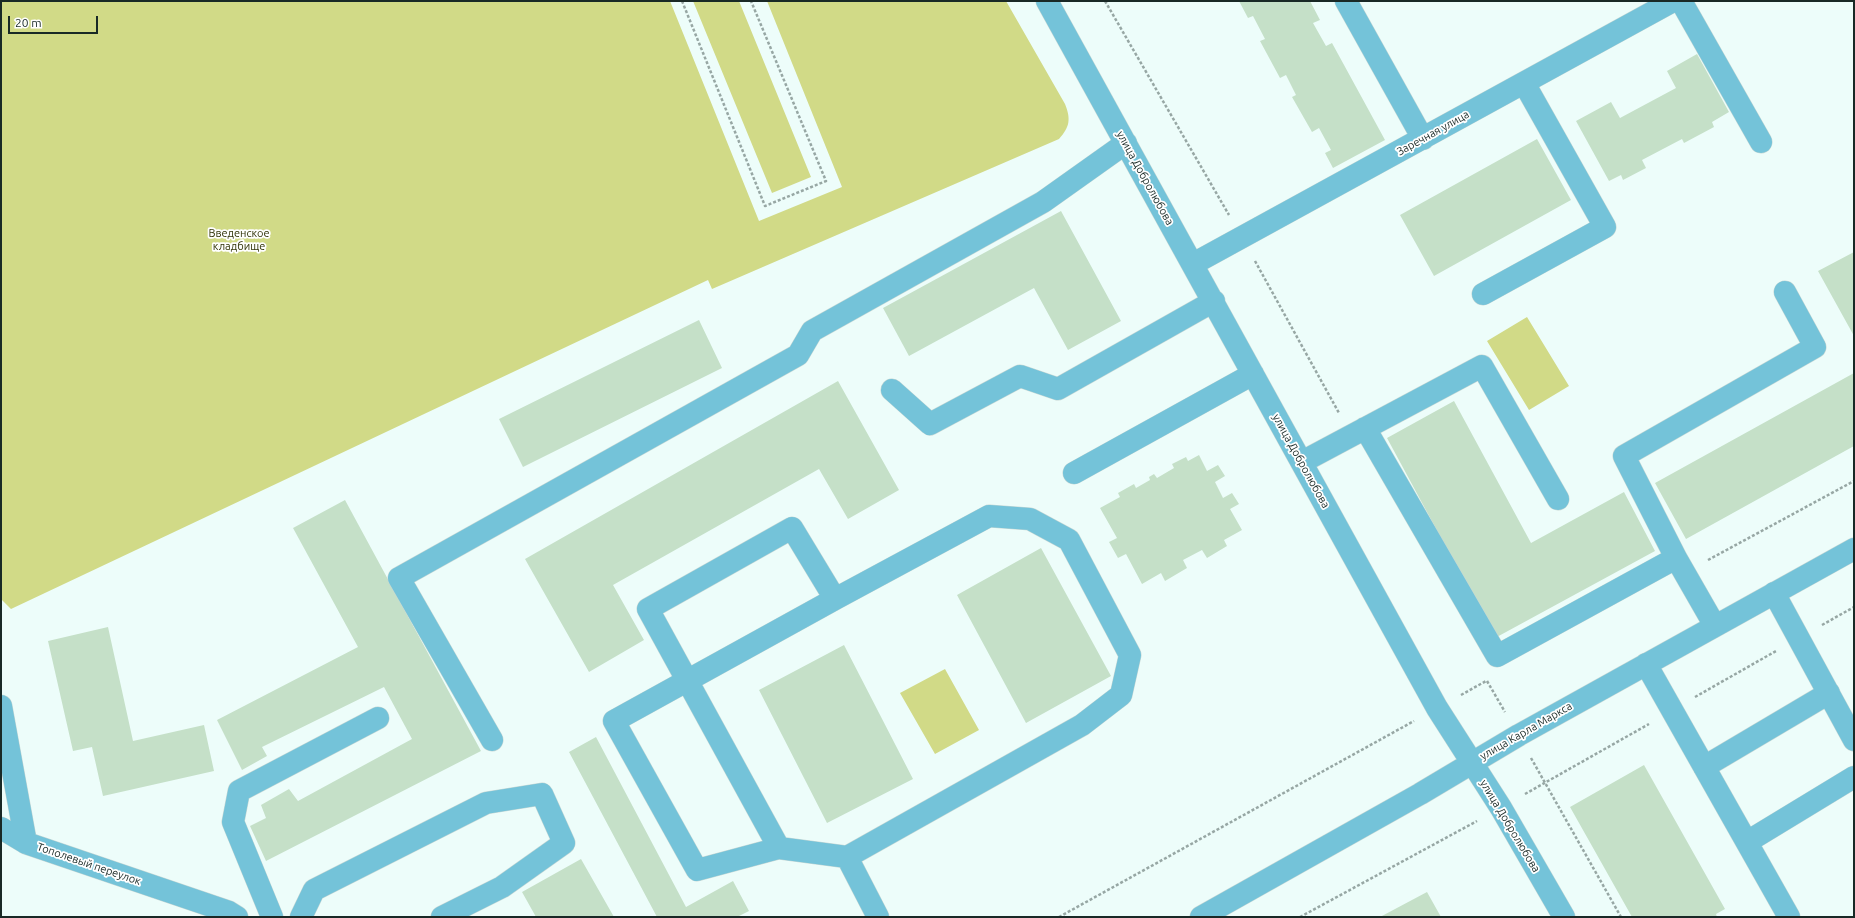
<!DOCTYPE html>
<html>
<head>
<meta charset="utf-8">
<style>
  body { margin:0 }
  #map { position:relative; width:1855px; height:918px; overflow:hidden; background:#edfdfa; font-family:Ubuntu,sans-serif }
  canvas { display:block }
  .frame { position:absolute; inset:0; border:2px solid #192926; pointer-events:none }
  .scale { position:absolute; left:8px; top:16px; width:90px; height:18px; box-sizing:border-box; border:2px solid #192926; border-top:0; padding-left:5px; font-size:12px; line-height:14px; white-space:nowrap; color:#192926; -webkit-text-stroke:3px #fff; paint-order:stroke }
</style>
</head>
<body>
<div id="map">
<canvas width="1855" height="918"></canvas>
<div class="frame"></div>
<div class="scale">20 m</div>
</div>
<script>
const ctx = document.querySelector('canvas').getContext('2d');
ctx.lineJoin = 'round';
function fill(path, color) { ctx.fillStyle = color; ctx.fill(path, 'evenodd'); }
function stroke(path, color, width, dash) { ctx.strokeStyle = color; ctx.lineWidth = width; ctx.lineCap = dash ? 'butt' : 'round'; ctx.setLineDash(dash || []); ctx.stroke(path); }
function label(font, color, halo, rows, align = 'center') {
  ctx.font = font + ' Ubuntu,sans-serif'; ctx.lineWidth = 3.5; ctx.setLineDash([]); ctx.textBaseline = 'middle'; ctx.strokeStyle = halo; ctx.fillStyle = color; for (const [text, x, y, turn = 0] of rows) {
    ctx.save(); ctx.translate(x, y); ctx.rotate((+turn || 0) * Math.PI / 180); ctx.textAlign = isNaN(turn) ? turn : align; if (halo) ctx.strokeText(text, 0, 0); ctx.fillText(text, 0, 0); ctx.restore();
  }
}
const green = new Path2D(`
  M1 1H670L759 221 842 187 767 1H1006L1065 104C1071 119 1070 127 1059 139L712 289 708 280 11 609 1 599Z
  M693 1H739L811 177 772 193Z
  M1527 317 1569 386 1529 410 1487 341Z
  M945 669 979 730 935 754 900 693Z`);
const building = new Path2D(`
  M1239 1H1310L1320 20 1313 23 1326 46 1332 43 1385 140 1333 168 1325 153 1331 150 1319 128 1312 132 1292 97 1296 95 1286 75 1280 78 1260 41 1265 39 1253 16 1248 18Z
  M1697 54 1729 112 1712 122 1714 127 1684 143 1682 139 1642 160 1646 168 1623 180 1621 175 1609 181 1576 121 1611 102 1620 118 1676 88 1667 71Z
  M1537 139 1571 200 1434 276 1400 215Z
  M1061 211 1121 321 1068 350 1034 288 909 356 883 308Z
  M1854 252V336L1818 271Z
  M699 320 722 368 523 467 499 419Z
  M1854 373V446L1686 539 1655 483Z
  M838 381 899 490 848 519 819 469 613 585 644 640 589 672 525 559Z
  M1454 401 1531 543 1624 492 1655 551 1495 638 1387 438Z
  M1199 455 1207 471 1218 465 1225 476 1215 482 1223 498 1232 493 1239 504 1230 509 1242 530 1224 540 1227 546 1207 558 1202 550 1183 560 1187 568 1165 581 1161 573 1142 584 1126 554 1118 558 1109 542 1117 538 1100 508 1120 497 1118 493 1134 484 1136 488 1150 480 1149 477 1154 474 1157 478 1174 468 1172 464 1186 457 1188 461Z
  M345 500 481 751 266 861 250 826 266 818 261 805 289 789 298 801 412 739 384 687 262 747 267 756 242 770 217 720 358 647 293 528Z
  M1041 548 1111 676 1026 723 957 595Z
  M108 627 133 741 204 725 214 771 103 796 92 747 73 751 48 641Z
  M844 645 913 779 827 823 759 690Z
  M596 737 686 907 733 881 749 911 737 917H657L569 752Z
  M1644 765 1725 909 1716 914 1717 917H1632L1570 807Z
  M581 859 614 917H536L522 892Z
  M1427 892 1441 917H1380Z`);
const path = new Path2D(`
  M682 1 765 206 826 181 751 1
  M1105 1 1229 215
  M1255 261 1339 413
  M1708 560 1854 481
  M1822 625 1854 607
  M1487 681 1505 712
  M1461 695 1486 681
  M1695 697 1776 651
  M1531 758 1621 917
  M1525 794 1649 724
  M1059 917 1414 721
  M1300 917 1477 821`);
const minor = new Path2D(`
  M1047 1 1437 708 1501 808 1564 917
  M1346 1 1423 139
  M1681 1 1761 142
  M1193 264 1673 1
  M1483 294 1605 227 1524 83
  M892 390 930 424 1020 376 1058 389 1214 301
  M1365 428 1497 656 1676 558 1624 456 1815 347 1785 292
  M1302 462 1482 366 1558 499
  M1074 473 1253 374
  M1676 558 1715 626
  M1774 593 1854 740
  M1646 664 1789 917
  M1 706 26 843 229 912 237 917
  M492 740 399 578 798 355 812 331 1043 202 1126 143
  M1704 767 1829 693
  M1 828 26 843
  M1747 842 1854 777
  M779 848 648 609 792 528 835 599 614 721 697 870 779 848 847 857 1082 725 1121 695 1130 655 1069 540 1030 519 989 516 835 599
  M847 857 878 917
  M272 917 233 822 239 791 378 718
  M301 917 314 890 486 803 542 794 564 843 502 887 442 917
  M1201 917 1420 794 1519 735 1854 549`);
const streetNames = [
  ["Заречная улица",1433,133,-29],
  ["улица Добролюбова",1145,178,61],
  ["улица Добролюбова",1301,461,61],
  ["улица Карла Маркса",1526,731,-30],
  ["улица Добролюбова",1510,826,59],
  ["Тополевый переулок",89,864,19]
];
const parkNames = [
  ["Введенское",239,233],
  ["кладбище",239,246]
];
fill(green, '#d1da87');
fill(building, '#c5e0c8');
stroke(minor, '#c7d7d4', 23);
stroke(path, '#97a7a4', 2.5, [3, 2]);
stroke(minor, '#74c3d9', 22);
label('11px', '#192926', '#fff', streetNames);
label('11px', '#313408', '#fff', parkNames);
</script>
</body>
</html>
